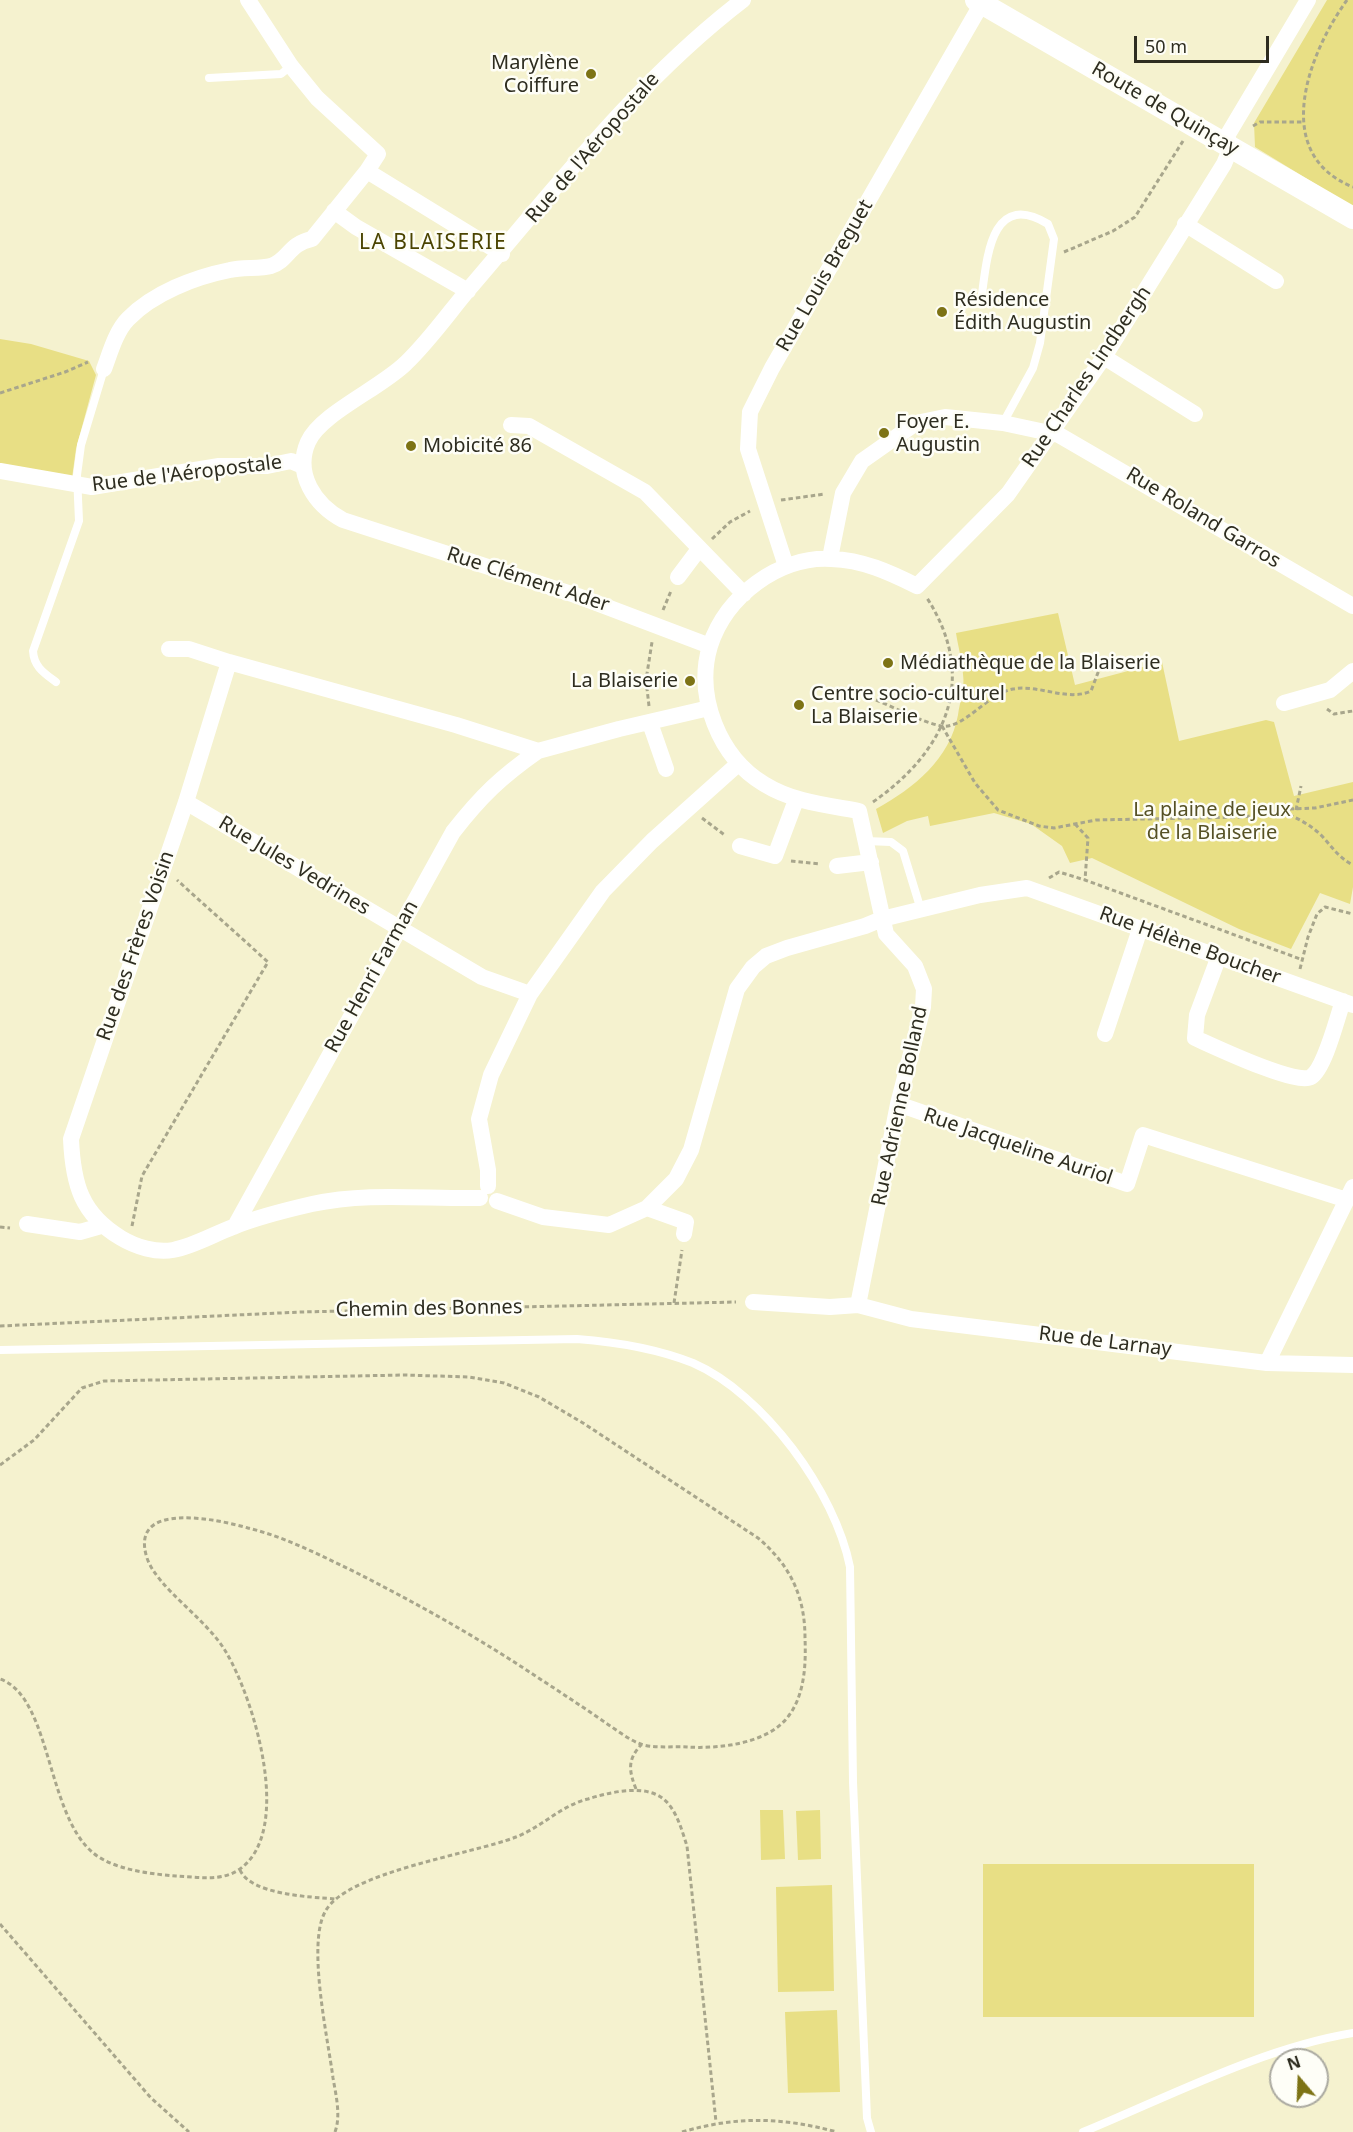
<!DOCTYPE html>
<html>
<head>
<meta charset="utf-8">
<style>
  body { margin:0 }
  #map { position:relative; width:1353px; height:2132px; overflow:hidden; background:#f5f2cf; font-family:"Noto Sans",sans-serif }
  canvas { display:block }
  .north { position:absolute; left:1269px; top:2048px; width:60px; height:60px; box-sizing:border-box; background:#fefef7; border:2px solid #abaaa1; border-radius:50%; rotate:341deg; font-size:16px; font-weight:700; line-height:24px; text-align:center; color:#2e2d20 }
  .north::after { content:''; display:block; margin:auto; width:21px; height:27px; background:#7d7315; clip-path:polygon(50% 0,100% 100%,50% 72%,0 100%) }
  .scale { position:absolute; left:1134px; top:36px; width:135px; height:27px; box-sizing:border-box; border:3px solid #2e2d20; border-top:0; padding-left:8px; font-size:18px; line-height:21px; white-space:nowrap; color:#2e2d20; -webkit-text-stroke:4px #fefef7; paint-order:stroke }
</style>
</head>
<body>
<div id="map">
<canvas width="1353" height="2132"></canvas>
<div class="north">N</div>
<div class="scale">50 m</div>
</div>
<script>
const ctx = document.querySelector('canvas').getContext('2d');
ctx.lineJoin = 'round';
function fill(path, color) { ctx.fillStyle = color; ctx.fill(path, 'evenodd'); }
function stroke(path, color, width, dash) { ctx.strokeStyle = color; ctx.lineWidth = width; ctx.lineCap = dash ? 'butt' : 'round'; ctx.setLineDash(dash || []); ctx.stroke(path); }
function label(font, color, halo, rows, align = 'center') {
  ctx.font = font + ' "Noto Sans",sans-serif'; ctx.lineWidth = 5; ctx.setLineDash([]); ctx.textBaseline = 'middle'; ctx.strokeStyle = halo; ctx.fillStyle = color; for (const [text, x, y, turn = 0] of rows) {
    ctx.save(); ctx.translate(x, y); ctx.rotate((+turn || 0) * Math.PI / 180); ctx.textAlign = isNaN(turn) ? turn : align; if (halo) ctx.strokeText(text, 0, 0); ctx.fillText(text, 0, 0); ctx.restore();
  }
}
const green = new Path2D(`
  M1327 0H1353V207L1255 147 1254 123Z
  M0 339 31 344 89 361 96 375 76 449 72 478 0 465Z
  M1058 613 1075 685 1162 662 1179 741 1266 720 1274 722 1294 796 1353 782V887L1350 904 1320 893 1291 949 1239 929 1092 858 1070 863 1062 846 1031 824 994 813 930 826 928 816 907 821 883 833 876 809C914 788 950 759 958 715 960 700 965 689 963 674 962 660 958 646 956 633Z
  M760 1810H783L785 1859 761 1860Z
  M820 1810 821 1859 798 1860 796 1811Z
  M983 1864H1254V2017H983Z
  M832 1885 834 1991 778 1992 776 1887Z
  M837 2010 840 2092 788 2093 785 2012Z`);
const path = new Path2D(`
  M1347 0C1308 54 1270 154 1353 187
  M1253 126 1260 122H1304
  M1064 252 1113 231 1135 217 1183 141
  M0 393 65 372 88 362
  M781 500 825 494
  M712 539 730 522 750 511
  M663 610 671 591
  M876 700C896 708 919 721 941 726 963 730 987 694 1013 689 1039 684 1067 702 1091 691L1099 670
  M649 706 646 680 652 642
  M1327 709 1334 714 1353 711
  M942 726 975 783 998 810 1039 826 1054 828 1096 820 1244 817 1290 809 1315 808 1353 800
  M873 802C946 751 979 679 927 598
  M1296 810 1301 786
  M1282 812C1296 817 1311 825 1322 836 1332 847 1339 858 1353 865
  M702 818 726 836
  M1075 824 1088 838 1085 880
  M791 861 820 864
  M1049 878 1059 872 1085 880 1303 960
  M1300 969 1308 937 1317 914 1325 907 1353 914
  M132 1226 142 1176 268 962 177 880
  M0 1227 10 1228
  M674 1303 682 1250
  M0 1326 301 1312 736 1302
  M0 1465 34 1440 82 1388 104 1381 404 1375 469 1377 504 1383 539 1397 583 1423 758 1538C790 1565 805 1596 805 1638 806 1664 805 1696 787 1718 766 1744 718 1749 687 1747 672 1746 651 1749 638 1743 626 1738 614 1728 603 1721 580 1705 557 1690 534 1675 477 1637 416 1603 355 1572 320 1555 285 1537 248 1528 220 1520 128 1499 147 1558 157 1588 207 1619 226 1652 254 1699 294 1830 240 1869 222 1882 197 1877 176 1876 153 1874 125 1871 104 1860 45 1831 55 1698 0 1679
  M636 1789C629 1771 627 1760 641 1745
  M240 1870C251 1895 311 1897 336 1899
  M0 1924 151 2098 189 2132
  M335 2132C341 2116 336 2095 333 2078 328 2039 307 1945 325 1912 345 1872 473 1854 516 1837 542 1827 560 1806 588 1799 607 1793 636 1786 655 1794 675 1802 681 1828 687 1846L716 2122
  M682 2132C737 2116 781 2117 837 2132`);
const lane = new Path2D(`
  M209 78 281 74 291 66
  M982 294C987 256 992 190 1048 224L1054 239 1040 343 1033 368 1003 423
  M56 682C44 673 34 667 33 651L79 521 77 475 81 445 104 369
  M866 841 891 842 903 851 921 910
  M0 1350 577 1339C617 1342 655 1348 693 1363 764 1394 835 1492 850 1567L853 1782 867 2118 871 2132
  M1083 2132C1168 2097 1262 2048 1353 2033`);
const street = new Path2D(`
  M248 0 291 66 317 98 378 154 367 171 502 254
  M334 211 356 227 468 291
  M1185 224 1276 281
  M1104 357 1195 414
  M104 369C110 353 116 331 128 319 153 293 195 277 230 270 242 267 260 269 271 266 289 260 288 244 312 239L367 171
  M511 425 529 426 645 492 744 594
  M0 471 92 487 219 466H267L291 461 303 466
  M830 558 843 493 862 461 916 423 945 417 1003 423 1059 435 1353 606
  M786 566 748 449 750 412 772 368 982 3
  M678 577 699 549
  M710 646 578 596 343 520C315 505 294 474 308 442 320 414 381 388 406 363 429 341 448 314 468 290 554 190 637 81 743 0
  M169 649H189L229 662
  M1284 703 1330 690 1353 671
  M650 723 666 769
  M186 802 482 977 530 994
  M740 846 775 856 796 800
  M837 866 871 862
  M1219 956 1197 1015 1195 1038C1213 1046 1297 1086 1311 1077 1325 1068 1337 1018 1343 1001
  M1105 1034 1140 929
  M898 1104 1127 1184 1143 1135 1347 1200
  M488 1186V1170L479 1119 491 1075 530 994 603 891 652 841 738 764
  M480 1198C423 1199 367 1192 312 1204 286 1210 257 1217 233 1227 214 1234 194 1246 173 1250 156 1253 136 1247 121 1238 81 1214 73 1184 71 1139L186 802 229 662 456 725 538 751 619 729 709 708
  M497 1201 543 1217 609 1225 647 1208 676 1179 691 1150 737 989 753 967 766 956 787 948 865 926 882 919 980 895 1027 888 1353 1005
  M647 1208 686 1222 684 1234
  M27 1224 80 1232 101 1226
  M235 1226 453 832C481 796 501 777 538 751
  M753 1302 830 1307 858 1305 911 1319 1267 1363 1353 1365
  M858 1305 898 1104 923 1007 924 989 915 966 886 934 859 811C826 805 793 802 764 784 719 757 695 696 710 646 726 596 779 556 831 559 863 560 889 572 917 586L1008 494 1104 357 1224 164 1231 147 1227 136 1308 0
  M1267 1363 1353 1187`);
const secondary = new Path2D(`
  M976 0 1353 218`);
const markers = [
  [591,74,6,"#7d7315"],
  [942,312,6,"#7d7315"],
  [884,433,6,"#7d7315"],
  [411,446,6,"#7d7315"],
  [888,663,6,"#7d7315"],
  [690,681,6,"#7d7315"],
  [799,705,6,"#7d7315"]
];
const poiNames = [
  ["Marylène",579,63,"right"],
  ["Coiffure",579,86,"right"],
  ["Résidence",954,300],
  ["Édith Augustin",954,323],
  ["Foyer E.",896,422],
  ["Augustin",896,445],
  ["Mobicité 86",423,446],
  ["Médiathèque de la Blaiserie",900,663],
  ["La Blaiserie",678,681,"right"],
  ["Centre socio-culturel",811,694],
  ["La Blaiserie",811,717]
];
const streetNames = [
  ["Route de Quinçay",1165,109,30],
  ["Rue de l'Aéropostale",593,148,-49],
  ["Rue Louis Breguet",825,276,-60],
  ["Rue Charles Lindbergh",1087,377,-56],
  ["Rue de l'Aéropostale",187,474,-7],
  ["Rue Roland Garros",1203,518,31],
  ["Rue Clément Ader",528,580,18],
  ["Rue Jules Vedrines",294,866,31],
  ["Rue des Frères Voisin",136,946,-71],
  ["Rue Hélène Boucher",1190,946,20],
  ["Rue Henri Farman",372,977,-61],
  ["Rue Adrienne Bolland",900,1106,-78],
  ["Rue Jacqueline Auriol",1018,1147,19],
  ["Chemin des Bonnes",429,1309,-1],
  ["Rue de Larnay",1105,1342,7]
];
const parkNames = [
  ["La plaine de jeux",1212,810],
  ["de la Blaiserie",1212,833]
];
const neighbourhoodNames = [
  ["LA BLAISERIE",433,243]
];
fill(green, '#e8df85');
stroke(path, '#a8a68c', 3, [4.5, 3]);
stroke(lane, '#fff', 8);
stroke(street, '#fff', 16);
stroke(secondary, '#fff', 22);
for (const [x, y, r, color] of markers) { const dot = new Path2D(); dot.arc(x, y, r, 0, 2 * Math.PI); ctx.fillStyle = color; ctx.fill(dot); stroke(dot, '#fefef7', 2); }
label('20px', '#2e2d20', '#fefef7', poiNames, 'left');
label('20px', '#2e2d20', '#fefef7', streetNames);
label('20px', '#565125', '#fefef7', parkNames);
ctx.letterSpacing = '1.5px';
label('21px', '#4b4401', '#fefef7', neighbourhoodNames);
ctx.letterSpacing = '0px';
</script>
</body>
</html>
